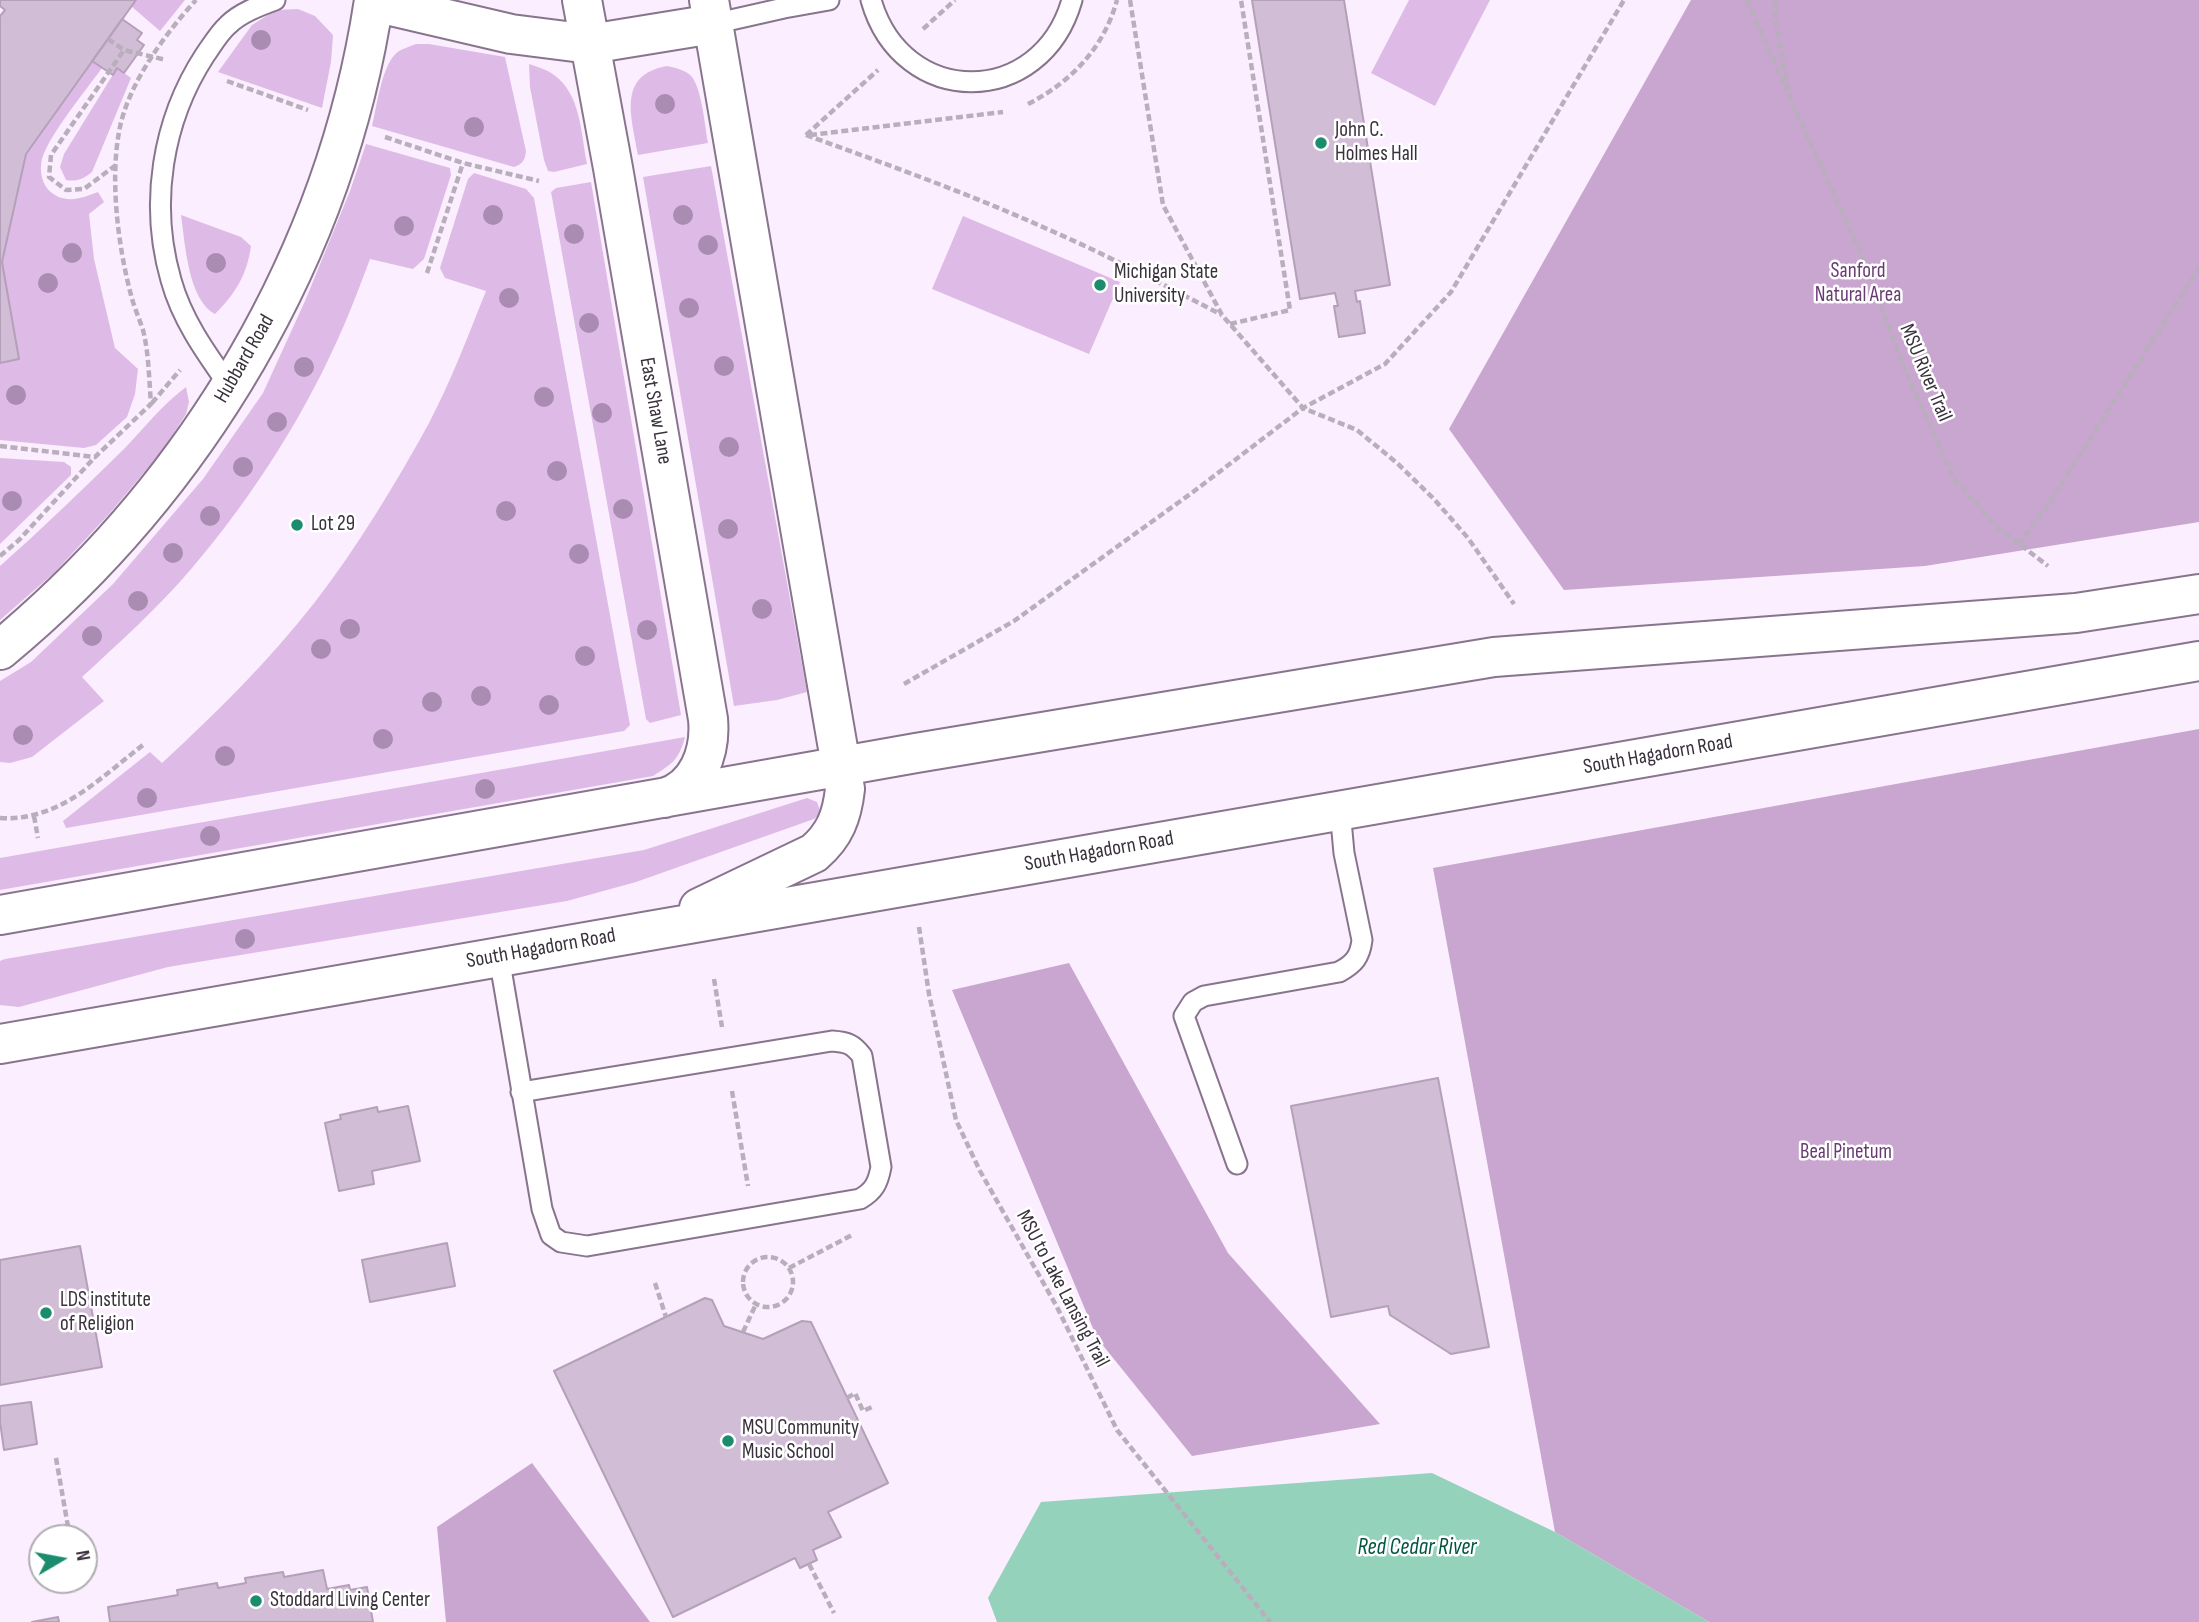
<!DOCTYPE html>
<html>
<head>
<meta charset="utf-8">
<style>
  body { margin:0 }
  #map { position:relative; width:2199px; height:1622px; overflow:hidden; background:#fbeefe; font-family:"Sofia Sans Condensed",sans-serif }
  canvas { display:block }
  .north { position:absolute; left:28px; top:1524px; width:70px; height:70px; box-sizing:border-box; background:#fff; border:2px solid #b0adb1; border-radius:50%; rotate:80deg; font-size:19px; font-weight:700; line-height:28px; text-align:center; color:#39313b }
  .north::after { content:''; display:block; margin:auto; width:24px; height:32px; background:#1b8d6e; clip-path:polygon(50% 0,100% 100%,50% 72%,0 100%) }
</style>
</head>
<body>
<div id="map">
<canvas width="2199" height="1622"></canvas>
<div class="north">N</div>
</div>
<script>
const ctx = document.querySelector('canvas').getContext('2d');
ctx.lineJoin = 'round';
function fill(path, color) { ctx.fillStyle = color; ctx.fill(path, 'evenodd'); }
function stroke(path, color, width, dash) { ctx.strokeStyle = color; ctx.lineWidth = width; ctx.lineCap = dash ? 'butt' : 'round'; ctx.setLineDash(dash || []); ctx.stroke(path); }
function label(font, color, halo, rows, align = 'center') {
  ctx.font = font + ' "Sofia Sans Condensed",sans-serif'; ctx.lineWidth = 5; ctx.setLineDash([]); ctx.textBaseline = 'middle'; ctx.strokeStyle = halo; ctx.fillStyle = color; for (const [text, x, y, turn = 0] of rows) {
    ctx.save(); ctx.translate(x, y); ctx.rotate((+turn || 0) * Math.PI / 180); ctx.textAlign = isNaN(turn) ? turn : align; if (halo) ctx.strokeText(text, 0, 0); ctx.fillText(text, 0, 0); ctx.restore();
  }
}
const green = new Path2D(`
  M136 0H185L160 31 131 6Z
  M1409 0H1490L1435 106 1371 73Z
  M298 9 315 16 333 35 331 62 322 108 218 72 252 25 276 10Z
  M416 44H429L505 57 526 151C525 160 523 164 514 167L372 126C377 106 382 62 399 51 404 48 411 46 416 44Z
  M92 61 102 68C86 90 49 135 42 159 39 171 42 186 52 193 66 204 83 198 98 192L104 202 89 214 94 259 115 348 138 369 135 394 127 417 96 445 84 448 0 440V363L19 359 2 262 26 154Z
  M529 64C537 67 547 69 554 75 581 94 581 134 587 164L554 172 548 171 544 160 530 87Z
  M667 66C676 68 686 70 692 77 702 90 705 127 708 143L638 155C632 118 616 75 667 66Z
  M117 68 131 78 92 172C83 179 77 182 66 180L60 167 64 154Z
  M366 144 450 168 451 175 424 259 413 269 370 259C362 280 354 302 345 323 307 412 254 495 192 568 158 608 120 642 82 677L104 701 32 757 10 763 0 762V681L31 662 113 584 203 479 263 393 305 301 350 191Z
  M711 166 807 692 777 700 734 706 643 177Z
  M474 173 526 189 534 198 630 725 624 731 66 828 63 821 150 752 162 763C216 713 269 661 315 602 358 546 395 485 429 423 451 381 468 336 486 291L445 278 440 268 468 179Z
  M591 182 681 715 650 723 646 719 551 192 556 188Z
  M181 215 241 237 251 246C247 275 235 294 215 314 188 300 185 243 181 215Z
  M963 216 1120 282 1089 354 932 289Z
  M186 387 189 402 186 414 163 450 110 513 54 573 0 620V566C43 528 84 488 125 448 145 427 163 404 186 387Z
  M0 458 64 462 71 467V475L0 544Z
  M685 737C679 760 672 764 653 776L0 890V858Z
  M807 798 817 802 821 813 814 819 636 882 567 901 168 967 19 1007 0 1005V961L5 959 644 850Z`);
const forest = new Path2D(`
  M1691 0H2199V522L1925 566 1564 590 1449 429Z
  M2199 729V1622H1709L1555 1532 1433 868Z
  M1069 963 1228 1253 1380 1424 1192 1456 1097 1338 952 990Z
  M532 1463 650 1622H446L437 1527Z`);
const water = new Path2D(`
  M1432 1473 1555 1532 1709 1622H997L988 1598 1041 1502Z`);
const building = new Path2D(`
  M0 0H136L26 154 2 262 19 359 0 363V16L5 10 0 6Z
  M1252 0H1344L1390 285 1355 291 1357 302 1360 301 1365 333 1339 337 1334 306H1338L1335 293 1300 299Z
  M122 19 142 33 137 40 144 45 124 73 117 68 113 75 92 61Z
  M1438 1078 1489 1347 1451 1354 1390 1315 1388 1306 1331 1317 1291 1106Z
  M408 1106 420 1161 372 1171 374 1184 339 1191 325 1123 341 1119 340 1115 377 1107 378 1112Z
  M447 1243 455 1286 370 1302 362 1260Z
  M80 1246 102 1367 0 1385V1260Z
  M705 1298 712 1300 724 1326 763 1339 802 1321 811 1322 888 1483 828 1512 841 1537 813 1550 817 1560 800 1568 795 1558 673 1617 554 1371Z
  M31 1402 37 1444 4 1450 0 1422V1406Z
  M323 1570 327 1589 349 1585 350 1590 367 1587 373 1622H110L108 1607 178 1595 177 1590 217 1583 218 1588 246 1583 245 1578 283 1572 284 1577Z
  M58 1617 59 1622H32Z`);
const path = new Path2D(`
  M1130 0 1163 205 1222 315 1303 408 1357 430 1397 463 1434 499 1468 538 1514 604
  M1747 0 1787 91
  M1775 0V17L1790 98 1860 251 1905 370 1954 479 1996 526 2048 566
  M923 29 955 0
  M108 39 124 50 166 60
  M227 81 308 110
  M1028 104C1071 82 1104 48 1117 0
  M806 135C886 164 967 193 1045 228 1105 254 1164 285 1222 315
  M806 135 878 70
  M810 135 1003 112
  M385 137 463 163 539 181
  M116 165 84 189 66 190 49 177 51 155 124 50
  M427 273 463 163
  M1230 324 1290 310 1241 0
  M152 403 180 370
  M0 446 95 457 151 404C149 380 149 354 143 330 139 318 134 307 131 295 118 246 110 181 119 132 127 85 165 34 196 0
  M2018 544 2044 511 2199 268
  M0 556 19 540 94 458
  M904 684 1014 621 1193 492 1303 408 1385 364 1451 292 1624 0
  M34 816 38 838
  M0 818C58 822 100 778 143 745
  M919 927 929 994 956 1120 980 1171 1057 1307 1117 1430 1270 1622
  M714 979 722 1027
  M732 1091 748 1186
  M743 1282a25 25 0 1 1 50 0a25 25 0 1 1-50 0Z
  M789 1268 852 1235
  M655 1283 666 1317
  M743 1332 756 1304
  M847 1398 855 1393 863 1411 872 1407
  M56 1458 70 1538
  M809 1564 834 1613
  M77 1580 78 1588`);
const service = new Path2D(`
  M871 0C902 109 1041 109 1072 0
  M713 24 784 8 829 0
  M230 387C206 353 182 320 171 280 149 204 162 121 205 55 212 45 219 33 228 25 240 13 259 6 275 0
  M499 957 542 1209 551 1235 561 1242 587 1246 860 1199C874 1191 878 1183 881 1167L862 1056C853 1044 847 1042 832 1041L521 1092
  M1237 1164 1184 1016 1193 1002 1204 996 1339 972C1354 964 1360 957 1362 940L1344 853 1340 810`);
const minor = new Path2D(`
  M374 2 511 34 590 44 713 24
  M0 650C197 487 336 254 374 0`);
const tertiary = new Path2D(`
  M582 0 613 168 708 719C711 752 698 788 664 798
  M699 908 814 853C835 835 842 816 845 789L709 0
  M0 915 916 753 1494 657 2076 613 2199 594
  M0 1044 2199 661`);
const trees = [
  [261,40],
  [665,104],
  [474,127],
  [493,215],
  [683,215],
  [404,226],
  [574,234],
  [708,245],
  [72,253],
  [216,263],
  [48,283],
  [509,298],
  [689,308],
  [589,323],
  [724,366],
  [304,367],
  [16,395],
  [544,397],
  [602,413],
  [277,422],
  [729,447],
  [243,467],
  [557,471],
  [12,501],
  [623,509],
  [506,511],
  [210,516],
  [728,529],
  [173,553],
  [579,554],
  [138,601],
  [762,609],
  [350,629],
  [647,630],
  [92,636],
  [321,649],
  [585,656],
  [481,696],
  [432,702],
  [549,705],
  [23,735],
  [383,739],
  [225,756],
  [485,789],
  [147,798],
  [210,836],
  [245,939]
];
const markers = [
  [1321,143,7,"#1b8d6e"],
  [1100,285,7,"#1b8d6e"],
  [297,525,7,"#1b8d6e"],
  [46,1313,7,"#1b8d6e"],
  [728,1441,7,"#1b8d6e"],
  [256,1601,7,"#1b8d6e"]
];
const poiNames = [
  ["John C.",1335,131],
  ["Holmes Hall",1335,155],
  ["Michigan State",1114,273],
  ["University",1114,297],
  ["Lot 29",311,525],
  ["LDS institute",60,1301],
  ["of Religion",60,1325],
  ["MSU Community",742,1429],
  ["Music School",742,1453],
  ["Stoddard Living Center",270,1601]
];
const parkNames = [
  ["Sanford",1858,272],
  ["Natural Area",1858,296],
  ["Beal Pinetum",1846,1153]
];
const streetNames = [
  ["Hubbard Road",245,359,-60],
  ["MSU River Trail",1925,373,67],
  ["East Shaw Lane",655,411,80],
  ["South Hagadorn Road",1658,755,-10],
  ["South Hagadorn Road",1099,852,-10],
  ["South Hagadorn Road",541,949,-10],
  ["MSU to Lake Lansing Trail",1062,1289,62]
];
const waterNames = [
  ["Red Cedar River",1417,1548]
];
fill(green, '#debbe6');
fill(forest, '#c8a6d0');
fill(water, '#95d2bb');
fill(building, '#d2bdd7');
stroke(building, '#b5a0ba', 2);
stroke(service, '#88758d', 23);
stroke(minor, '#88758d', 42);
stroke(tertiary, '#88758d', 42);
stroke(path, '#b9aebc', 4.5, [7, 3.5]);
stroke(service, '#fff', 19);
stroke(minor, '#fff', 38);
stroke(tertiary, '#fff', 38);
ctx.fillStyle = '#aa8cb2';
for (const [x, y] of trees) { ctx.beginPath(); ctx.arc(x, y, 10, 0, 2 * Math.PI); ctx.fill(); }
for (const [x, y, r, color] of markers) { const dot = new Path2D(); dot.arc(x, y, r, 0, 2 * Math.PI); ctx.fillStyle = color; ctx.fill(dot); stroke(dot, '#fff', 2.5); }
label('21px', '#39313b', '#fff', poiNames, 'left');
label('21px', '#683c73', '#fff', parkNames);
label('21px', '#39313b', '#fff', streetNames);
label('italic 23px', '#005641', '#fff', waterNames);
</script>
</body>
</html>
